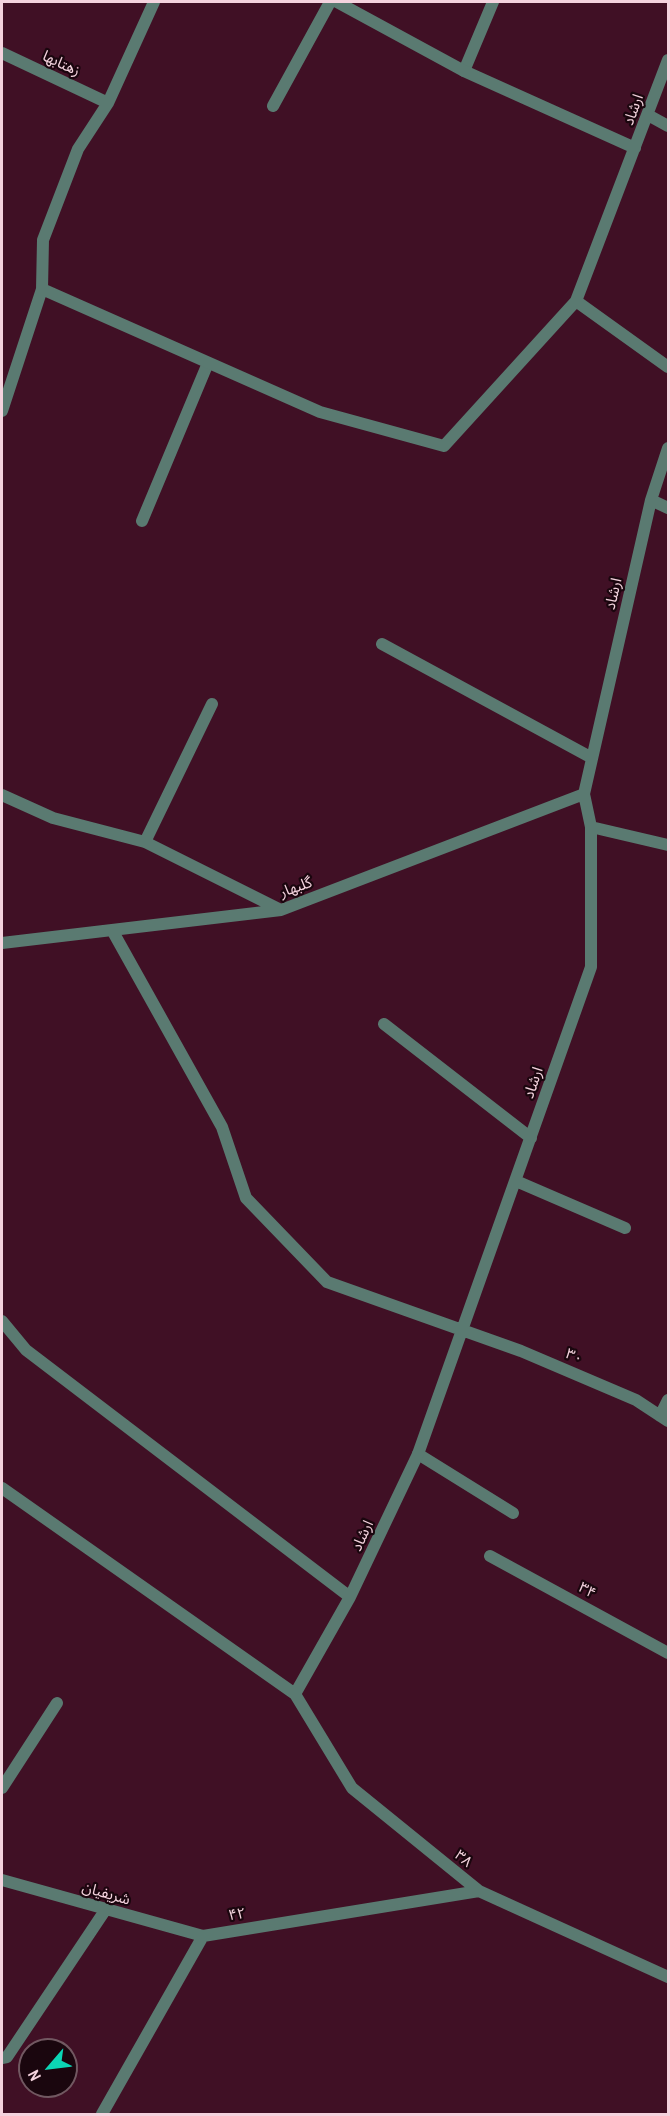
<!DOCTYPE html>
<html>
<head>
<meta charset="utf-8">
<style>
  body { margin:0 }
  #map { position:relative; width:670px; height:2116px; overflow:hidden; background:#401025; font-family:"Archivo Narrow",sans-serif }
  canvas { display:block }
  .frame { position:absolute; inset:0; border:3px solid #f4d3de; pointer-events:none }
  .north { position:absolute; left:18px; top:2038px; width:60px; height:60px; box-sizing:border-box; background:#1a060e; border:2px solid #715861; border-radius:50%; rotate:242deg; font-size:16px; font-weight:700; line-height:24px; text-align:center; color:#f4d3de }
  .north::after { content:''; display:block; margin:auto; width:21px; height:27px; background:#0cd5b5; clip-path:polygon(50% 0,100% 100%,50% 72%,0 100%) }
</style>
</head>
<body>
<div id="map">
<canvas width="670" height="2116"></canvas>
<div class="frame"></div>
<div class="north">N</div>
</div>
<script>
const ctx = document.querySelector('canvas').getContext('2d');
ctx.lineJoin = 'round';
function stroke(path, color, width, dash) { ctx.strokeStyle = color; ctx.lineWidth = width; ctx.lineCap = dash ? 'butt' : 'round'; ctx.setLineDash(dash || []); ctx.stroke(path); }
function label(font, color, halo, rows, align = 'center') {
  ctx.font = font + ' "Archivo Narrow","Noto Sans Arabic",sans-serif'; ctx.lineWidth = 4.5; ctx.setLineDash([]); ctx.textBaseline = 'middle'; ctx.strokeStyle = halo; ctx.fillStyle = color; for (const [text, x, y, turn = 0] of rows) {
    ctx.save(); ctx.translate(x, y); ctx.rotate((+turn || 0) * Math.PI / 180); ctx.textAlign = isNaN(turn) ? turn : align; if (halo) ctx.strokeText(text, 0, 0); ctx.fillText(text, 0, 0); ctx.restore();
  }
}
const service = new Path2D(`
  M464 71 493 2
  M273 106 330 2
  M142 521 208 363
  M418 1454 513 1513`);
const minor = new Path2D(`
  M337 2 464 71 635 148
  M2 53 108 103
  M668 60 576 301 668 367
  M648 115 668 126
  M42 289 43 240 78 149 108 103 154 2
  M2 411 42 289 320 412 444 446 576 301
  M651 500 668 508
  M382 644 592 758
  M2 795 53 818 145 842 279 909
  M591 827 668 845
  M145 842 212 704
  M112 930 222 1127 246 1198 327 1282 521 1351 636 1400 668 1421
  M2 943 281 910 584 794
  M384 1024 531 1138
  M516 1181 625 1228
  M2 1321 26 1350 350 1597
  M660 1416 668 1400
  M2 1488 295 1694 352 1788 479 1891 668 1977
  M490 1556 668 1653
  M295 1694 350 1597 418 1454 591 967V827L584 794 651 500 668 448
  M2 1788 57 1703
  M2 1880 203 1936 479 1891
  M2 2058 7 2057 106 1909
  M102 2114 203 1936`);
const streetNames = [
  ["زهتابها",61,64,25],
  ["ارشاد",634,110,-70],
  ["ارشاد",614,594,-77],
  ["گلبهار",296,888,-20],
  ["ارشاد",534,1083,-71],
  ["۳۰",574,1357,23],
  ["ارشاد",363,1536,-65],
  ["۳۴",587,1591,29],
  ["۳۸",463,1859,39],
  ["شریفیان",106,1894,16],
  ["۴۲",237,1915,-9]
];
stroke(service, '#5a7a71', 12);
stroke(minor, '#5a7a71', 12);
label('15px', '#f4d3de', '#1a060e', streetNames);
</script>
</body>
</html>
